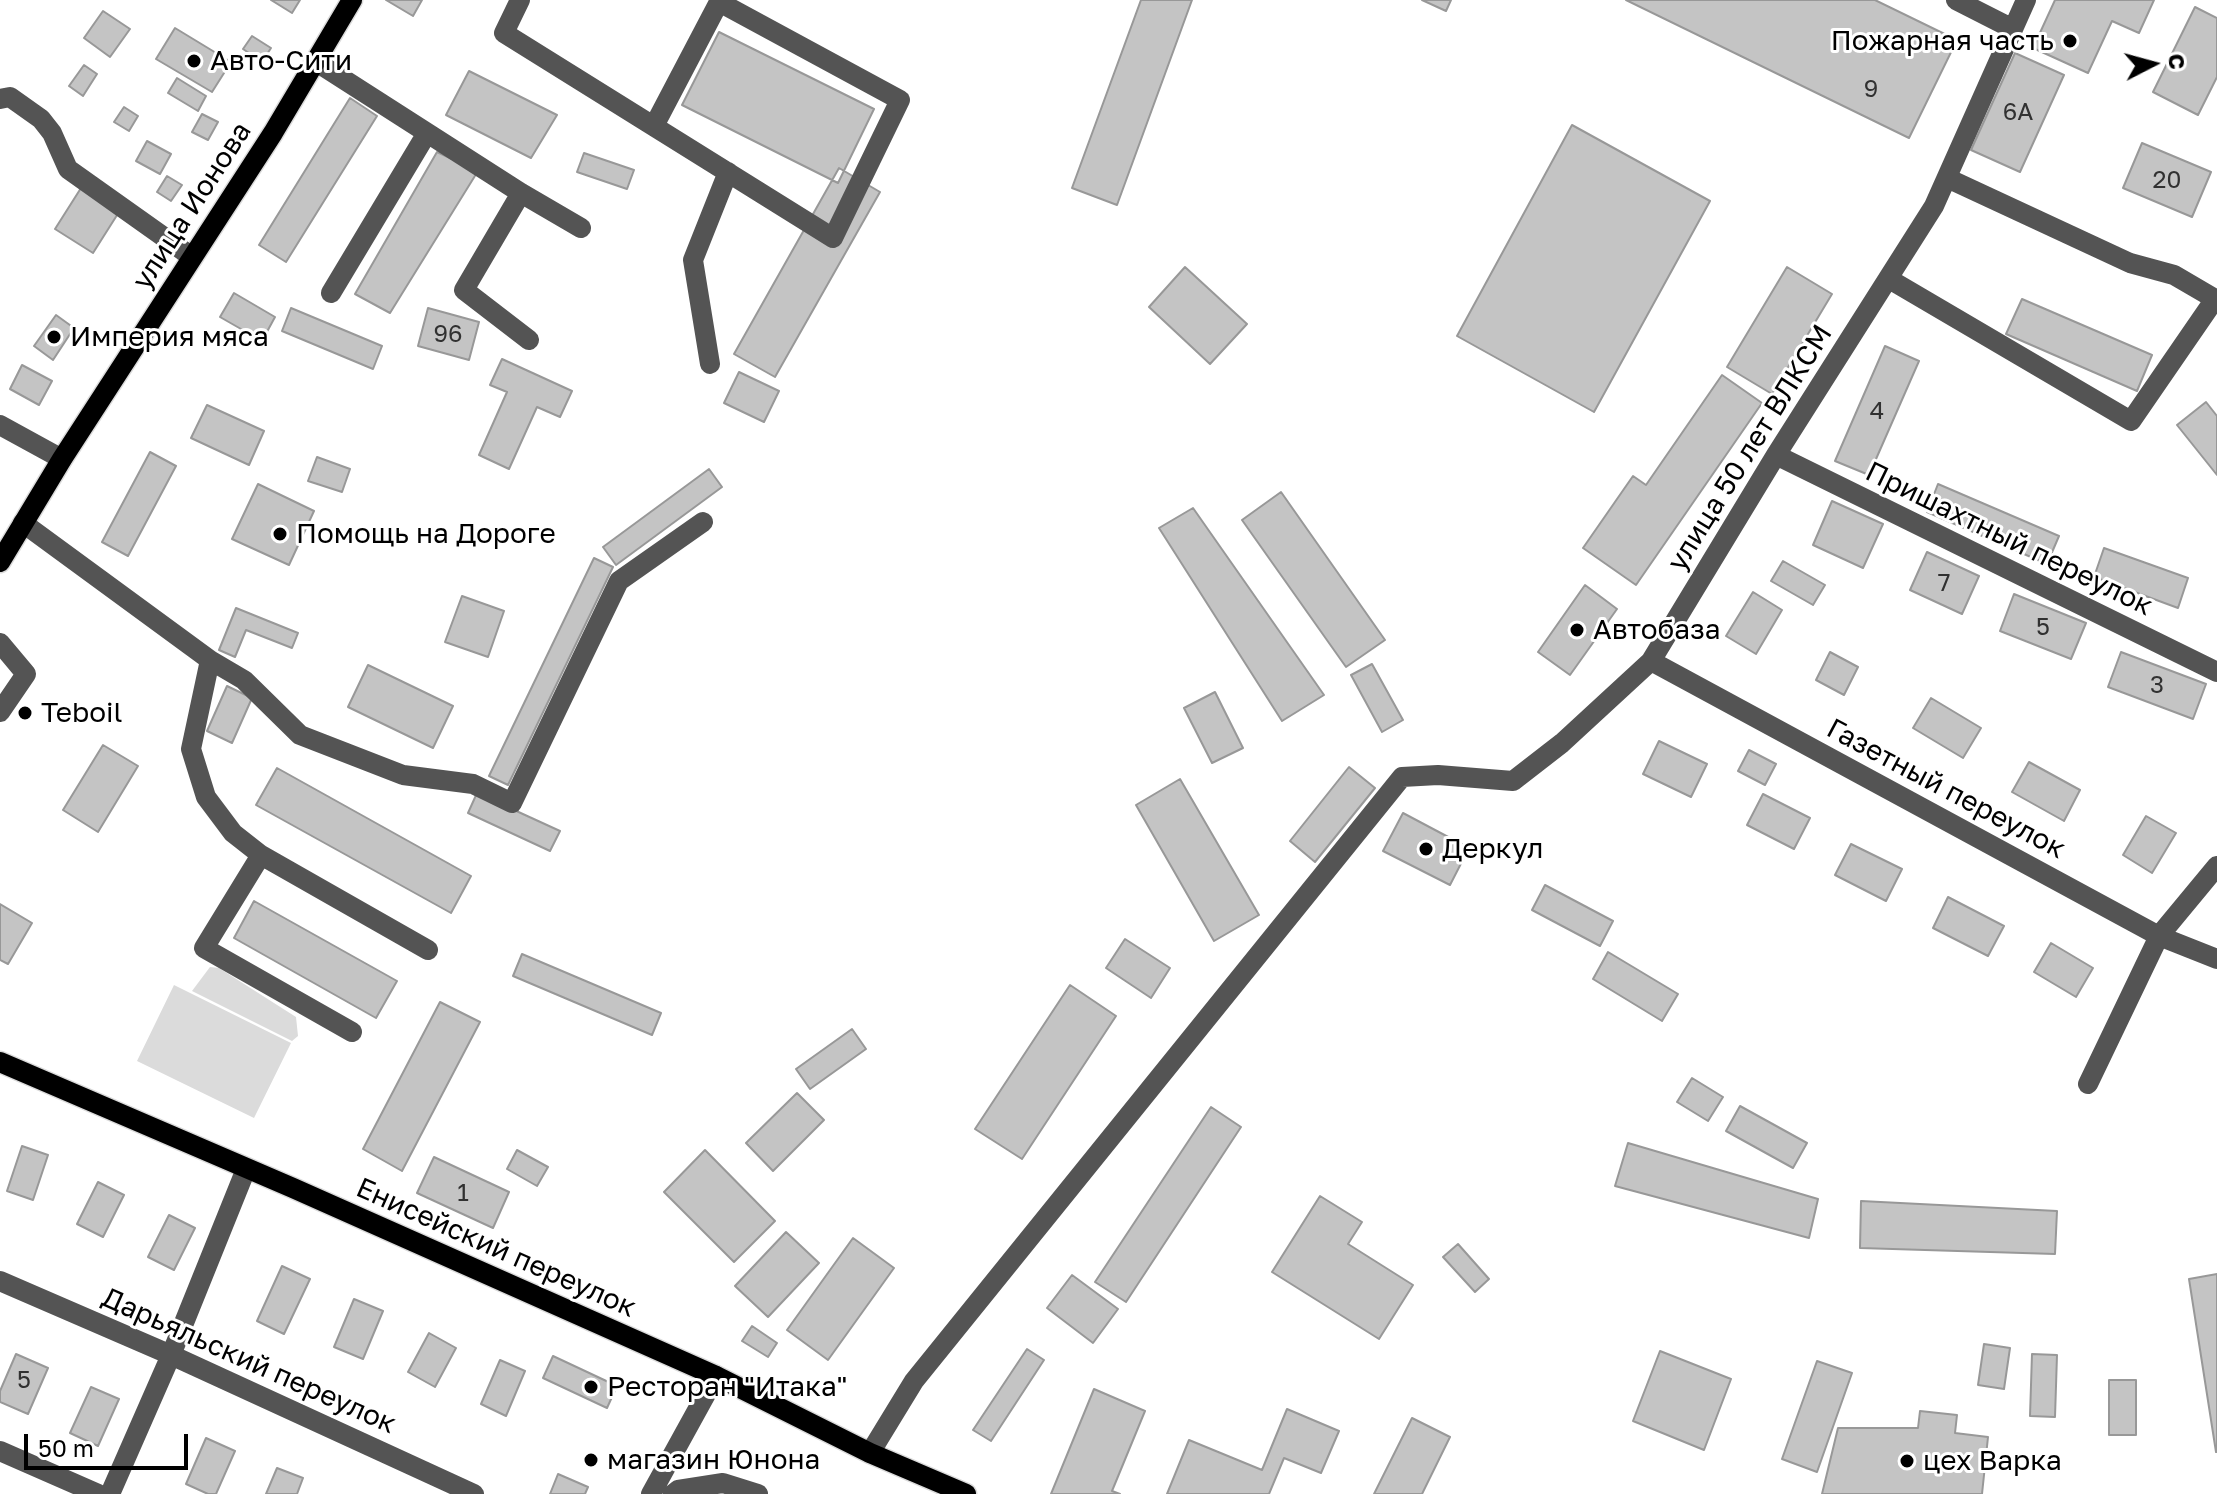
<!DOCTYPE html>
<html>
<head>
<meta charset="utf-8">
<style>
  body { margin:0 }
  #map { position:relative; width:2217px; height:1494px; overflow:hidden; background:#fff; font-family:"Golos Text",sans-serif }
  canvas { display:block }
  .north { position:absolute; left:2113px; top:24px; width:80px; height:80px; -webkit-text-stroke:6px #fff; paint-order:stroke; rotate:84deg; font-size:22px; font-weight:700; line-height:32px; text-align:center; color:#000 }
  .north::after { content:''; display:block; margin:auto; width:28px; height:36px; background:#000; clip-path:polygon(50% 0,100% 100%,50% 72%,0 100%) }
  .scale { position:absolute; left:24px; top:1434px; width:164px; height:36px; box-sizing:border-box; border:4px solid #000; border-top:0; padding-left:10px; font-size:24px; line-height:28px; white-space:nowrap; color:#000; -webkit-text-stroke:6px #fff; paint-order:stroke }
</style>
</head>
<body>
<div id="map">
<canvas width="2217" height="1494"></canvas>
<div class="north">С</div>
<div class="scale">50 m</div>
</div>
<script>
const ctx = document.querySelector('canvas').getContext('2d');
ctx.lineJoin = 'round';
function fill(path, color) { ctx.fillStyle = color; ctx.fill(path, 'evenodd'); }
function stroke(path, color, width, dash) { ctx.strokeStyle = color; ctx.lineWidth = width; ctx.lineCap = dash ? 'butt' : 'round'; ctx.setLineDash(dash || []); ctx.stroke(path); }
function label(font, color, halo, rows, align = 'center') {
  ctx.font = font + ' "Golos Text",sans-serif'; ctx.lineWidth = 6; ctx.setLineDash([]); ctx.textBaseline = 'middle'; ctx.strokeStyle = halo; ctx.fillStyle = color; for (const [text, x, y, turn = 0] of rows) {
    ctx.save(); ctx.translate(x, y); ctx.rotate((+turn || 0) * Math.PI / 180); ctx.textAlign = isNaN(turn) ? turn : align; if (halo) ctx.strokeText(text, 0, 0); ctx.fillText(text, 0, 0); ctx.restore();
  }
}
const green = new Path2D(`
  M210 967 219 968 296 1017 298 1036 292 1041 192 991Z
  M174 985 291 1043 254 1118 137 1061Z`);
const building = new Path2D(`
  M271 0H300L292 13Z
  M386 0H422L413 16Z
  M1141 0H1192L1117 205 1072 188Z
  M1422 0H1451L1446 11Z
  M1626 0H1875L1957 40 1909 138Z
  M2055 0H2154L2139 33 2112 21 2088 73 2033 48Z
  M2195 7 2217 18V77L2198 115 2153 92Z
  M103 11 130 29 110 57 84 38Z
  M175 28 231 62 212 92 156 59Z
  M719 32 874 109 838 183 682 105Z
  M252 36 271 48 262 62 243 49Z
  M2015 53 2064 75 2020 172 1971 150Z
  M84 65 97 74 83 96 69 86Z
  M469 71 557 115 531 158 446 115Z
  M177 78 206 96 198 111 168 93Z
  M350 98 377 116 286 262 259 245Z
  M124 107 138 116 129 131 114 122Z
  M202 114 218 122 208 140 192 132Z
  M1572 125 1710 201 1594 412 1457 336Z
  M147 141 171 154 160 174 136 161Z
  M2142 143 2211 172 2192 217 2123 188Z
  M437 152 478 171 390 313 355 294Z
  M584 153 634 170 627 189 577 172Z
  M839 168 880 192 775 377 734 354Z
  M167 176 182 185 171 201 157 192Z
  M81 188 119 212 93 253 55 229Z
  M1185 267 1247 324 1210 364 1149 307Z
  M1787 267 1832 294 1772 394 1727 367Z
  M234 293 275 317 262 341 220 317Z
  M2022 299 2152 355 2137 391 2006 334Z
  M291 308 382 346 373 369 282 331Z
  M428 308 479 322 469 360 418 346Z
  M56 315 74 328 53 360 34 346Z
  M1885 346 1919 361 1869 475 1835 461Z
  M502 359 572 391 560 417 537 407 509 469 479 455 507 392 490 385Z
  M22 365 52 381 39 405 10 389Z
  M739 372 779 391 764 422 724 403Z
  M1722 375 1762 403 1636 585 1583 548 1633 476 1646 485Z
  M2206 402 2217 416V475L2177 425Z
  M207 405 264 431 249 465 191 438Z
  M150 452 176 466 128 556 102 542Z
  M317 457 350 469 342 492 308 481Z
  M709 469 722 487 616 565 603 547Z
  M258 484 314 511 289 565 232 539Z
  M1938 484 2059 536 2047 564 1927 512Z
  M1281 492 1385 640 1346 667 1242 520Z
  M1832 501 1883 524 1863 568 1813 545Z
  M1193 508 1324 695 1282 721 1159 528Z
  M2104 548 2188 578 2178 608 2094 577Z
  M1927 552 1979 576 1962 614 1910 590Z
  M594 558 613 567 508 785 489 776Z
  M1783 561 1825 585 1813 605 1771 581Z
  M1585 585 1617 609 1570 675 1538 652Z
  M1753 592 1782 610 1756 654 1726 636Z
  M2014 594 2086 623 2071 659 2000 631Z
  M462 596 504 611 488 657 445 642Z
  M236 608 298 633 292 648 246 630 235 657 219 650Z
  M1830 652 1858 667 1844 695 1816 680Z
  M2121 652 2206 684 2193 719 2108 687Z
  M1372 664 1403 720 1382 732 1351 675Z
  M368 665 453 706 433 748 348 707Z
  M227 686 252 698 232 743 207 731Z
  M1215 692 1243 748 1212 763 1184 708Z
  M1931 698 1981 728 1963 758 1913 728Z
  M1659 741 1707 764 1691 797 1643 774Z
  M103 745 138 766 98 832 63 810Z
  M1749 750 1776 764 1765 785 1738 771Z
  M2029 762 2080 790 2064 821 2012 792Z
  M1349 767 1375 788 1315 862 1290 841Z
  M277 768 471 876 451 913 256 805Z
  M1180 779 1259 915 1214 941 1136 805Z
  M477 793 560 831 550 851 468 813Z
  M1763 794 1810 818 1794 849 1747 825Z
  M1403 813 1469 848 1450 885 1383 851Z
  M2146 816 2176 833 2152 873 2123 855Z
  M1851 844 1902 869 1886 901 1835 875Z
  M1545 885 1613 921 1600 946 1532 910Z
  M1948 897 2004 926 1988 956 1933 928Z
  M254 901 397 981 376 1018 234 938Z
  M0 904 32 923 8 964 0 960Z
  M1125 939 1170 968 1151 998 1106 968Z
  M2051 943 2093 968 2076 997 2034 972Z
  M1608 952 1678 994 1662 1021 1593 979Z
  M522 954 661 1013 652 1035 513 976Z
  M1070 985 1116 1016 1022 1159 975 1129Z
  M440 1002 480 1022 402 1171 363 1149Z
  M852 1029 866 1049 810 1089 796 1069Z
  M1692 1078 1723 1097 1708 1121 1677 1102Z
  M797 1093 824 1120 773 1171 746 1143Z
  M1740 1106 1807 1143 1793 1168 1726 1131Z
  M1211 1107 1241 1127 1126 1302 1095 1282Z
  M1628 1143 1818 1199 1809 1238 1615 1186Z
  M22 1146 48 1155 33 1200 7 1191Z
  M517 1150 548 1167 537 1186 507 1169Z
  M705 1150 775 1221 734 1262 664 1192Z
  M434 1157 509 1192 493 1228 417 1193Z
  M98 1182 124 1195 103 1237 77 1224Z
  M1320 1196 1362 1222 1348 1244 1413 1285 1379 1339 1272 1272Z
  M1861 1201 2057 1211 2055 1254 1860 1248Z
  M169 1215 195 1228 174 1270 148 1257Z
  M786 1232 819 1263 768 1317 735 1286Z
  M853 1238 894 1268 828 1360 787 1330Z
  M1458 1244 1489 1279 1475 1292 1443 1257Z
  M282 1266 310 1279 284 1334 257 1321Z
  M2217 1274V1452H2216L2189 1279Z
  M1072 1275 1118 1309 1093 1343 1047 1308Z
  M354 1299 383 1311 363 1359 334 1347Z
  M752 1326 777 1343 768 1357 742 1341Z
  M429 1333 456 1348 435 1387 408 1372Z
  M1984 1344 2010 1348 2004 1389 1978 1385Z
  M1027 1349 1044 1360 991 1441 973 1430Z
  M1660 1351 1731 1379 1704 1450 1633 1421Z
  M16 1354 48 1368 28 1414 0 1402V1391Z
  M2032 1354 2057 1355 2055 1417 2030 1416Z
  M553 1356 617 1386 607 1408 543 1378Z
  M500 1360 525 1371 506 1416 481 1404Z
  M1817 1361 1852 1373 1817 1472 1782 1459Z
  M2109 1380H2136V1435H2109Z
  M91 1387 119 1399 98 1446 70 1433Z
  M1094 1389 1145 1411 1112 1491 1120 1494H1051Z
  M1287 1409 1339 1431 1321 1473 1284 1458 1269 1494H1167L1189 1440 1262 1470Z
  M1920 1411 1957 1415 1955 1433 1988 1437 1982 1494H1822L1838 1428H1918Z
  M1412 1418 1450 1437 1422 1494H1374Z
  M206 1438 235 1451 216 1494H208L186 1484Z
  M277 1468 303 1478 297 1494H266Z
  M558 1474 588 1487 585 1494H550Z`);
const minor = new Path2D(`
  M520 0 504 33 833 238 900 100 719 2 654 126
  M1956 0 2013 29
  M315 61 521 193 581 228
  M0 99 10 97 41 119 52 133 68 169 192 257
  M1947 178 2130 263 2174 275 2217 300
  M521 193 464 290 529 340
  M1889 279 2131 421 2215 299
  M331 293 427 133
  M710 364 693 260 728 172
  M0 425 62 459
  M1776 455 2217 672
  M23 523 210 660 191 749 206 797 233 833 261 855 204 948 352 1032
  M0 643 26 674 0 712
  M210 660 244 680 300 735 403 775 473 784 512 803 619 581 703 522
  M1651 661 2159 936 2217 959
  M261 855 428 950
  M2088 1084 2159 936 2217 866
  M0 1281 171 1355 474 1494
  M0 1451 98 1494
  M870 1453 914 1381 1402 777 1438 775 1513 781 1562 743 1651 661 1776 455 1934 206 2026 0
  M110 1494 171 1355 246 1169
  M651 1494 716 1376
  M673 1494 678 1490 723 1483 758 1494`);
const major = new Path2D(`
  M0 562 62 459 273 133 352 0
  M0 1062 293 1188 716 1376 870 1453 966 1494`);
const markers = [
  [2070,41,8,"#000"],
  [194,61,8,"#000"],
  [54,337,8,"#000"],
  [280,534,8,"#000"],
  [1577,630,8,"#000"],
  [25,713,8,"#000"],
  [1426,849,8,"#000"],
  [591,1387,8,"#000"],
  [591,1460,8,"#000"],
  [1907,1461,8,"#000"]
];
const numberNames = [
  ["9",1871,89],
  ["6А",2018,112],
  ["20",2167,180],
  ["96",448,334],
  ["4",1877,411],
  ["7",1944,583],
  ["5",2043,627],
  ["3",2157,685],
  ["1",463,1193],
  ["5",24,1380]
];
const poiNames = [
  ["Пожарная часть",2054,41,"right"],
  ["Авто-Сити",210,61],
  ["Империя мяса",70,337],
  ["Помощь на Дороге",296,534],
  ["Автобаза",1593,630],
  ["Teboil",41,713],
  ["Деркул",1442,849],
  ["Ресторан \"Итака\"",607,1387],
  ["магазин Юнона",607,1460],
  ["цех Варка",1923,1461]
];
const streetNames = [
  ["улица Ионова",192,206,-57],
  ["улица 50 лет ВЛКСМ",1750,448,-58],
  ["Пришахтный переулок",2009,539,26],
  ["Газетный переулок",1946,789,28],
  ["Енисейский переулок",496,1248,24],
  ["Дарьяльский переулок",249,1361,24]
];
fill(green, '#dbdbdb');
fill(building, '#c4c4c4');
stroke(building, '#989898', 2);
stroke(major, '#dbdbdb', 23);
stroke(minor, '#545454', 20);
stroke(major, '#000', 20);
for (const [x, y, r, color] of markers) { const dot = new Path2D(); dot.arc(x, y, r, 0, 2 * Math.PI); ctx.fillStyle = color; ctx.fill(dot); stroke(dot, '#fff', 3); }
label('24px', '#313131', null, numberNames);
label('28px', '#000', '#fff', poiNames, 'left');
label('28px', '#000', '#fff', streetNames);
</script>
</body>
</html>
